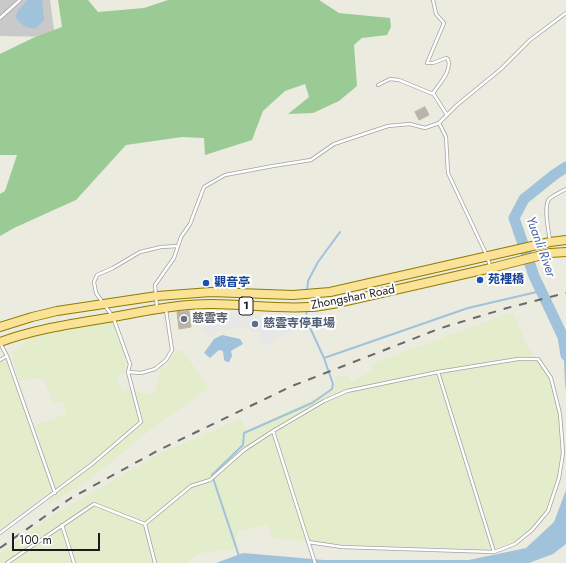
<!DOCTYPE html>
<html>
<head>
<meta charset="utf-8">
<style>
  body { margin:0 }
  #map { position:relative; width:566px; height:563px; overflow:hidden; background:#ecebe0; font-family:Jost,sans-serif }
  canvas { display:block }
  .scale { position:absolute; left:12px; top:533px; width:88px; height:18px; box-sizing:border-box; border:2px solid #1b1b1b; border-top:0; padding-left:5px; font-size:12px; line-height:14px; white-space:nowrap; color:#1b1b1b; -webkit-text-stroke:3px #fff; paint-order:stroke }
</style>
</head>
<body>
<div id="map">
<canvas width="566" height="563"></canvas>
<div class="scale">100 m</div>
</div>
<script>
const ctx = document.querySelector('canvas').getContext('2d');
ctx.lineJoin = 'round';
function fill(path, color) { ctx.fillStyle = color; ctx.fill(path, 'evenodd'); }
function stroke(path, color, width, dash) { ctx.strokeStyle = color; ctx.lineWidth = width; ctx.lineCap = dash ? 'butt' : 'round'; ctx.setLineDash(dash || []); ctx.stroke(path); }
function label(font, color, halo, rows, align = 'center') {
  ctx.font = font + ' Jost,"Noto Sans TC",sans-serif'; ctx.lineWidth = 4; ctx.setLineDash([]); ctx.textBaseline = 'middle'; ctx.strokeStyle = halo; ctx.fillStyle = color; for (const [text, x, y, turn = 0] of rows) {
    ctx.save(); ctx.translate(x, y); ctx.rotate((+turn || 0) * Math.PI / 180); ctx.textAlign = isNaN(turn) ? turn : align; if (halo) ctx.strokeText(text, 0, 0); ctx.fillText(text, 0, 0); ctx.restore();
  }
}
const religious = new Path2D(`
  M0 0H50L55 37 0 36Z`);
const farmland = new Path2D(`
  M513 312 527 345 546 373 562 408V474L547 516 520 539 493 549 333 544 272 538 267 525 238 531 235 549 207 552 195 556 187 563H0V554L50 517 161 453 241 419 246 431 334 390 336 377 348 376 351 382 373 371 371 364Z
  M116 319 126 361 124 374 117 376 122 392 130 390 153 395 163 365 166 367 175 352 182 350 209 388 155 426 92 478 49 504 48 493 0 529V362L6 360 30 427 66 414 63 401 54 404 43 378 19 380 11 352 23 346 26 339 45 333Z`);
const forest = new Path2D(`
  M58 0H88L98 12 144 8 168 0H319L339 13 390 18 391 27 387 35 362 38 354 45 357 86 339 101 313 113 288 114 309 97 305 84 285 91 263 111 252 140 205 155 204 138 182 137 126 145 76 200 14 228 0 236V194L5 191 17 155H0V54L35 37 62 27Z`);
const parking = new Path2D(`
  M205 307H214V310L259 316 258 320 274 321 275 313 301 315 306 327 273 339V343L260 346 259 333 250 331 249 327 236 328 217 331 213 337H208L207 333H204Z`);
const water = new Path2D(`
  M27 0H42L44 20 35 29 24 26 16 18C16 10 23 6 27 0Z
  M222 335 240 339 243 344 231 351 232 356 229 362H227L224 360 223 351 219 350 210 358 204 353 214 339Z
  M563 337 566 347V391L565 384Z
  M566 490V544L553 554 529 563H216L243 553 324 560H469L526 548 554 522Z`);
const stream = new Path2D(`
  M307 293 308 281 318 262 340 232
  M307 309 306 319 324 358 468 308 541 291
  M239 556 212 475 243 445 244 433 312 403 332 389 333 384 324 358`);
const river = new Path2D(`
  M566 167 554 175 524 199 514 218 534 276 563 337 566 355`);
const building = new Path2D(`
  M425 107 429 115 419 120 415 112Z
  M189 311 191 327 179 329 177 312Z`);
const service = new Path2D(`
  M433 0 436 14 444 23 427 63H433L446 58 448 59C452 71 440 83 433 93L447 115
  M0 18 20 0
  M378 85 390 79 399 80 433 94
  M439 123 446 137 448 173 487 256 490 266
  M550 241C549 232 543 207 549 199 554 195 560 192 566 189
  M157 308 155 285 174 258 181 237 190 224 204 187 225 175 273 166 311 160 334 144 388 126 410 124 425 128 439 123 457 105 501 69 530 40 566 13
  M0 343 7 356 55 493
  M0 360 7 356
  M128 372 141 373 155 369 166 360 172 350 166 310
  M438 372 494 552
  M273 431 315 563
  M145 524 155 563
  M62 525 74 563
  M0 533 92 464 141 422 128 372 130 364 113 317 96 293 94 282 97 275 113 268 140 252 161 247 178 246
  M7 563 94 504 145 524 191 486 210 480 244 450 273 431 324 401 347 391 438 372 518 359H538L551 378 560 414 563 453 559 478 548 511 532 530 515 544 494 552 342 547 308 542`);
const primary = new Path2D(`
  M0 327 32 317 57 311 157 296 211 292 293 295 330 292 550 242 566 240
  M0 342C39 328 73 324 113 317 146 311 178 304 212 304 244 304 277 309 309 307 317 307 325 305 333 304L491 268 550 253 566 252`);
const rail = new Path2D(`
  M0 548 71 498 159 450 292 386 441 328 507 308 566 293`);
const markers = [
  [480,280,4,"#1a4fb4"],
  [206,283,4,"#1a4fb4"],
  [184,319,4,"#6b7280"],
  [255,324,4,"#5c6f8a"]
];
const shields = [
  [246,306,14]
];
const shieldNames = [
  ["1",246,306]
];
const transitNames = [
  ["苑裡橋",488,280],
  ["觀音亭",214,283]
];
const streetNames = [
  ["Zhongshan Road",353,298,-11]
];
const worshipNames = [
  ["慈雲寺",192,319]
];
const serviceNames = [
  ["慈雲寺停車場",263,324]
];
const waterNames = [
  ["Yuanli River",540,247,70]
];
fill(religious, '#c9c9c9');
fill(farmland, '#e3eccb');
fill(forest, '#9acb95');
fill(parking, '#e7e7e7');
fill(water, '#a0c2da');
stroke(stream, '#a0c2da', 2);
stroke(river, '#a0c2da', 11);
fill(building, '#b9b3aa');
stroke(building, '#beb4a3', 1);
stroke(service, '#a2a2a2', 4);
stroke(primary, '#8f7c02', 10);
stroke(service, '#fff', 2.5);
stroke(primary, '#fae397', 8);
stroke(rail, '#696969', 2, [8, 8]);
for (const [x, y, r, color] of markers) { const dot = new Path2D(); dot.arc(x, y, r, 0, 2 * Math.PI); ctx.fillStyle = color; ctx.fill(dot); stroke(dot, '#fff', 1.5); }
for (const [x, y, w] of shields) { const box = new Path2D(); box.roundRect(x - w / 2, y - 9, w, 18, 3); ctx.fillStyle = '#fff'; ctx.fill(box); stroke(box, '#1b1b1b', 1); }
label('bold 11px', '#1b1b1b', null, shieldNames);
label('bold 12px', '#164399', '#fff', transitNames, 'left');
label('12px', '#1b1b1b', '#fff', streetNames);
label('bold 12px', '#5b616d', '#fff', worshipNames, 'left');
label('bold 12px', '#4e5e75', '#fff', serviceNames, 'left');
label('italic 13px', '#4a66a8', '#fff', waterNames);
</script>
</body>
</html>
